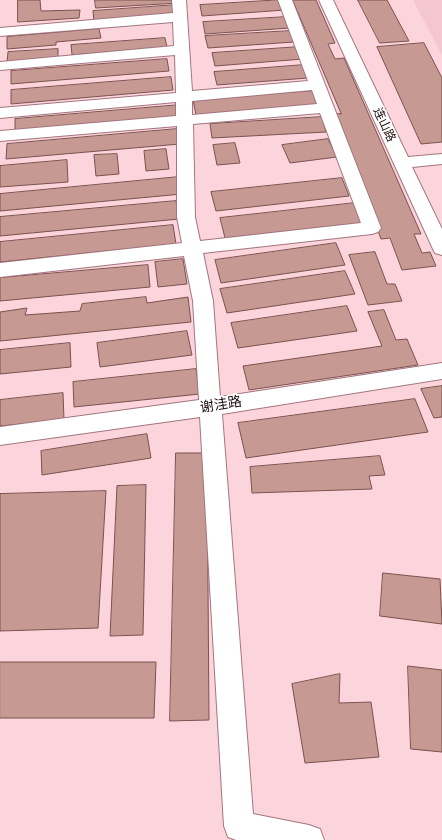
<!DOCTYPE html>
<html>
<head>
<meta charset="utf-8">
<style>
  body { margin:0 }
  canvas { display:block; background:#fcd5dc }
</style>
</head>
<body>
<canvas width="442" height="840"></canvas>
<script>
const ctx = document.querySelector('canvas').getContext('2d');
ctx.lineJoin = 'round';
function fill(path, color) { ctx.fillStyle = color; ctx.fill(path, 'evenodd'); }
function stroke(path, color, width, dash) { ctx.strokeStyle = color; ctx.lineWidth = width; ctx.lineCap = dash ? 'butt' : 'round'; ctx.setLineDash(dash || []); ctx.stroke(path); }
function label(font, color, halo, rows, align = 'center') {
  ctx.font = font + ' "Fira Sans","Noto Sans SC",sans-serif'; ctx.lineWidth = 3.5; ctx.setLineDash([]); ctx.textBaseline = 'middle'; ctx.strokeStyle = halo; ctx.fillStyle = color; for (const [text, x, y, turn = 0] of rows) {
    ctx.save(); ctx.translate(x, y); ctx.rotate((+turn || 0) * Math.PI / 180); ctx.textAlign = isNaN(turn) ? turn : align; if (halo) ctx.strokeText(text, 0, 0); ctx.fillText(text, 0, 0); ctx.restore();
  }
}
const built = new Path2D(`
  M413 0H442V55Z`);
const building = new Path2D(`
  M18 0H40L41 11 80 10 79 18 18 22Z
  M95 0H178V3L96 8Z
  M281 0 285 10 202 16 200 5Z
  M293 0H316L335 43 328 44 335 59 344 58 421 234H414L422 253 430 252 436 266 402 270 390 238 381 239 335 113 341 114Z
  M358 0H387L409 41 380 43Z
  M176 5 178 16 94 22 93 11Z
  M286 17 290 28 205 34 203 22Z
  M99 29 101 38 56 42V45L7 49V37Z
  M290 31 294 42 208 48 205 36Z
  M165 38 167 47 72 55 71 45Z
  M424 43 442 78V142L421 144 377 47Z
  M299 47 303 59 215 66 212 53Z
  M58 49V59L7 62 8 52Z
  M167 59 169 71 11 84V71Z
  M304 65 308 78 217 85 214 72Z
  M171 77 173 90 11 104V90Z
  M313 91 318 105 196 115 193 100Z
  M180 105 183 119 15 134V119Z
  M322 117 326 132 212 138 210 124Z
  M177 129 180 144 6 159 7 144Z
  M328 139 337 157 290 163 282 145Z
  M235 143 240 163 217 165 213 145Z
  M166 149 169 169 146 171 144 151Z
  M117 154 119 174 96 176 94 155Z
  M67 160 68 182 0 187V166Z
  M179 177 182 194 0 211V194Z
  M342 178 349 196 216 211 211 192Z
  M176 201 179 219 0 236V217Z
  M355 203 362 223 225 238 220 218Z
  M173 225 176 244 0 262V242Z
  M336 243 345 265 221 283 215 260Z
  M375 252 387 284H395L402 301 368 305 349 255Z
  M183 259 187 284 158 287 155 262Z
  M148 265 150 287 0 301V278Z
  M345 271 355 294 227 313 220 289Z
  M146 297 147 303 188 297 191 322 0 341V312L27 308 25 315 80 311 82 304Z
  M347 306 357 331 238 348 231 323Z
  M384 310 396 340 407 339 418 365 249 390 243 366 382 346 368 312Z
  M187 331 192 355 100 367 97 343Z
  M70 343 71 367 0 374V350Z
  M196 369 200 394 74 407 73 382Z
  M442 386V417L434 418 421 389Z
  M63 393 64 420 0 426V400Z
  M415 399 428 432 246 458 238 423Z
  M147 434 151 458 42 475 41 451Z
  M176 453H207L209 720 170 721Z
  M380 456 385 475 369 476 372 489 252 493 250 467Z
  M146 485 143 635 110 636 117 486Z
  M106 491 98 628 0 631V494Z
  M383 573 440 579 442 624 380 616Z
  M0 662H156L154 718H0Z
  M408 666 442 670V752L411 749Z
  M340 674 339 703 371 702 379 757 305 763 292 684Z`);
const street = new Path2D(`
  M172 0H186L192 91 308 81 278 0H292L381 228 378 232 372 234 203 253 213 301 220 397 442 363V379L222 414 253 814 309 825 320 829 324 840H236L228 837 224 826 200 417 0 445V427L199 400 193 301 184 256 0 277V263L182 243 177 217V126L0 141V131L176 116V102L0 118V108L176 93 175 55 0 70V62L174 46 173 22 0 36V28L173 13ZM312 90 317 104 192 115V101ZM320 113 361 223 200 241 195 217 193 124Z
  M319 0H333L408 157 442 154V164L412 167 442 229V255L435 253 433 249Z`);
const farStreetnames = [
  ["连山路",384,125,65]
];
const streetNames = [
  ["谢洼路",221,405,-9]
];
fill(built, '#f4c6ce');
fill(building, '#c69993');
stroke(building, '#7b524e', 1);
stroke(street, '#a2767e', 2);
fill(street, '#fff');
label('12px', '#1d0d11', '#fff', farStreetnames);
label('14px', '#1d0d11', '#fff', streetNames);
</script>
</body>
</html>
